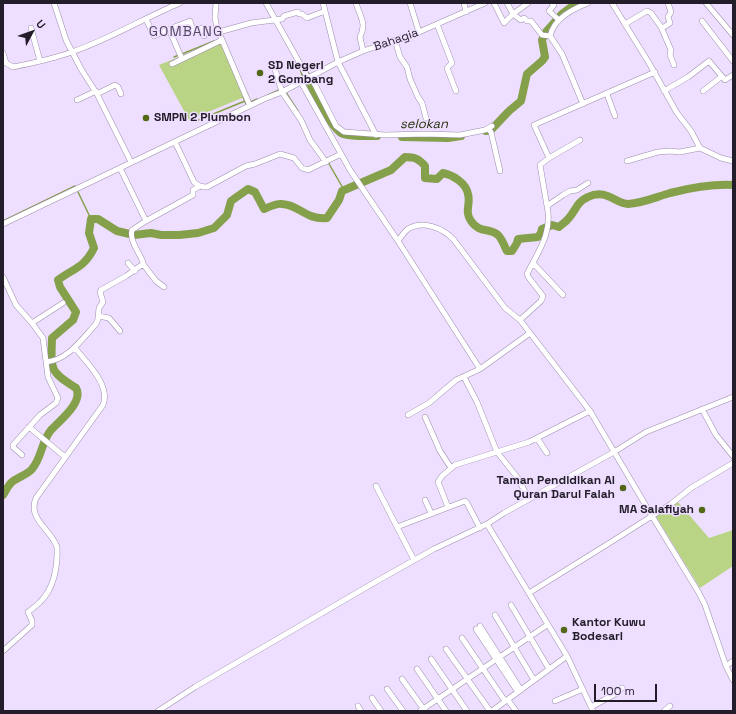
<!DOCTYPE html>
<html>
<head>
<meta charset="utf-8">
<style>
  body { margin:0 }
  #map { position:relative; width:736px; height:714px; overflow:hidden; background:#eedeff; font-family:"Space Grotesk",sans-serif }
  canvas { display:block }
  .frame { position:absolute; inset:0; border:4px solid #231d29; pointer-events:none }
  .north { position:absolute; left:12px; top:12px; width:40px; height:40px; -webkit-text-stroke:3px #eedeff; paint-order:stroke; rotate:49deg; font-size:11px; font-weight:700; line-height:16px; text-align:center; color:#231d29 }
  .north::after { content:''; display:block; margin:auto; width:14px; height:18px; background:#231d29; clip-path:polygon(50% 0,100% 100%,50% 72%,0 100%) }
  .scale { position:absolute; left:594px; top:684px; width:63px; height:18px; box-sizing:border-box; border:2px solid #231d29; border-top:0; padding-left:5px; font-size:12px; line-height:14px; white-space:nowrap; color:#231d29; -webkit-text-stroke:3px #eedeff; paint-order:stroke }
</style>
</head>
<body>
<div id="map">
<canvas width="736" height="714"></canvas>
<div class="frame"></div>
<div class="north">U</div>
<div class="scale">100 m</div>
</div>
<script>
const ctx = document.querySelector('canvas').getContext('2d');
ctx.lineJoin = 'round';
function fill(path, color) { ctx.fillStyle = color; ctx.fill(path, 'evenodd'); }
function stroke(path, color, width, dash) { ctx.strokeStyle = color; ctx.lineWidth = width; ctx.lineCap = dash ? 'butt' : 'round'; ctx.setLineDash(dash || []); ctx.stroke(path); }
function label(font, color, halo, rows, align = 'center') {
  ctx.font = font + ' "Space Grotesk",sans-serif'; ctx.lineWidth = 3; ctx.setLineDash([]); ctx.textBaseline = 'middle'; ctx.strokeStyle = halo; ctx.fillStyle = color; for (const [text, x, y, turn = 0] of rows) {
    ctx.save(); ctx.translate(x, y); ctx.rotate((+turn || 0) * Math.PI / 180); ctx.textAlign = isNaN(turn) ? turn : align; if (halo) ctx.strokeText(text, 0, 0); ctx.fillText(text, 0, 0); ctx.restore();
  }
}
const green = new Path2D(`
  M221 40 249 95 189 120 159 65Z
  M678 502 709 538 733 530V566L700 588 655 515Z`);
const stream = new Path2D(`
  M182 54 214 41
  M174 57 179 55
  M285 91 298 111
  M268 95 279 90
  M243 97 246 104 257 99
  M196 121 245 101
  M328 162 344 190
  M78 192 91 219
  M3 221 75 186`);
const river = new Path2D(`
  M304 71C310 84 330 129 343 134 353 137 366 136 377 136
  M486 131 491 130 509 111 521 101 527 74 542 61 545 57 542 40 546 32 562 14 570 8 582 3
  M402 137 448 138 461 136
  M3 495C6 491 8 485 12 482 18 477 27 475 32 469 42 458 41 442 51 430 59 421 84 402 76 388 49 371 51 370 52 338L73 320 76 312 60 287 58 280C74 268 84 268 94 248L89 233 91 219H98L117 231 134 235 151 233 161 235H179L198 233 214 228 227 215 231 201 248 189 255 192 264 209C269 207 277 203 282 204 300 205 305 220 327 218L339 200 342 191 391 170 405 157C415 157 419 159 425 166V178L437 179 443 173C453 175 466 183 468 194 471 204 464 211 471 221 480 234 489 227 498 235 503 240 504 246 507 251H512L517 243 518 239 538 237 541 233 542 229 552 225 559 227C562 224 566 222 568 219 576 211 576 202 588 197 606 188 616 204 628 204 643 203 656 197 670 193 690 188 712 184 733 185`);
const street = new Path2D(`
  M54 3 66 40 81 69 97 94 131 162
  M216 3 215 18 217 28 250 106
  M266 3 308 78
  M323 3 338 62 376 135
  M356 3C360 17 367 23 360 37L363 51
  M410 3 419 32
  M464 3 466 12
  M494 3 504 23 513 14 521 20 524 18 527 21H531L542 35 550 36
  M507 3 513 14 528 3
  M552 3 554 5 549 11 559 20
  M612 3 649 63 677 113 691 131 700 148 721 158 733 161
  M706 3 733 35
  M146 19 154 36 169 29 182 59
  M702 21 733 61
  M437 24 452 63 447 68 456 91
  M625 24 647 11 651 13 661 27H664L670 23 668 17 671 12 668 3
  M661 27 671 50 670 55 674 65
  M31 28 40 61
  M169 29 190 21 193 31 202 28 204 36
  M219 32 251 23 282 19 284 16 298 12 299 14H302L307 18 325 11
  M395 40 400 57 407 67 410 79 418 97 422 103 426 118
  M3 53 6 63 13 67C33 63 53 59 72 52 110 39 144 18 180 3
  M172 64 222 40
  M274 66 282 92 301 120 310 140 326 162
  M311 77 336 126 344 132 385 135 426 134 460 135 485 130 492 126
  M301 82 350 170 398 241 480 369
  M664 91 688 77 709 61 725 80 733 75
  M703 91 721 77
  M97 94 115 85 118 87 121 94
  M607 94 615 116
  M77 100 96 91
  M583 104 562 54 550 36C554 18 573 9 588 3
  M488 129 491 132 500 171
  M175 142 194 182C198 186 202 187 207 187L246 166 255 164 280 154 294 158 302 168 308 170 341 154
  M549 158 534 125 655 72
  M627 161 658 152 670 151 680 152 700 148
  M547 206 540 165 549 158 580 140
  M146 221 193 195V190L200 186
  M3 224 264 99 282 92 338 62 363 51 419 32 485 3
  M398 241C401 237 404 232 408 229 423 220 443 228 454 240L505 308 520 320 590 411 652 516 699 593 705 605 726 666 733 680
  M128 263 135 271
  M533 263 563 295
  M143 264 156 281 164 287
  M3 277 16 305 32 323 43 338 48 377 58 398 56 403 40 415 13 445V447L22 455
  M98 316 109 318 120 331
  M520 320 541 301 543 296 529 278 527 274C538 252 553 232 547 206L563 195 570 191 577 190 588 183
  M32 323 63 303
  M46 362C68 360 82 339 96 324L98 319 99 308 103 302 100 292 101 290 126 276 143 264V262C139 252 129 240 132 230L146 221 120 168
  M464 377 477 402 497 452 517 477 529 499
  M702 409 716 435 733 456
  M408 415 429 403 456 380 480 369 530 333
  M425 417 440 451 451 468
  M29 427 65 457
  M537 438 547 453
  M376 486 397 527
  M425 500 431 513
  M448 507 438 482 442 476 455 465 529 442 590 411
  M487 524 567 656 593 711
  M414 560 397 527 465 501 467 503 480 528
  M529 593 611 542 671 504 691 488 733 463
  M511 605 549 669
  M495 615 534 680
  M480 626 521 690
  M476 629 518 692
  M462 638 505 701
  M446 649 490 711
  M3 651 32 625V621L28 612C32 609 36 606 40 602 54 589 58 566 57 547 51 529 27 519 36 498L103 405C111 385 86 362 75 348
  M431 659 467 711
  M726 666 733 661
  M417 669 446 711
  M402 679 425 711
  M387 689 403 711
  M372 698 381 711
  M508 700 516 711
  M555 701 583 689
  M358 706 361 711
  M591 707 615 694 622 688
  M158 711 195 687 377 581 434 549 487 524 504 513 614 452 646 432 733 397
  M420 711 547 625
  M492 711 567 656
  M664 711 670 706`);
const markers = [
  [260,73,4,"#526817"],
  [146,118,4,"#526817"],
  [623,488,4,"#526817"],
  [702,510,4,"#526817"],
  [564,630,4,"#526817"]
];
const streetNames = [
  ["Bahagia",396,40,-19]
];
const poiNames = [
  ["SD Negeri",268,66],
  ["2 Gombang",268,80],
  ["SMPN 2 Plumbon",154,118],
  ["Taman Pendidikan Al",615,481,"right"],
  ["Quran Darul Falah",615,495,"right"],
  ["MA Salafiyah",694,510,"right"],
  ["Kantor Kuwu",572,623],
  ["Bodesari",572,637]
];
const waterNames = [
  ["selokan",424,124]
];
const quarterNames = [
  ["GOMBANG",186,32]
];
fill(green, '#b9d485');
stroke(stream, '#85a04b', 1.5);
stroke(river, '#85a04b', 8);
stroke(street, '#9c8daa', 6);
stroke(street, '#fff', 5);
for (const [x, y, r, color] of markers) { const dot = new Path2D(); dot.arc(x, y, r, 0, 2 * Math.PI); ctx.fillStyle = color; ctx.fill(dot); stroke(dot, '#eedeff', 1.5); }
label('12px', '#231d29', '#eedeff', streetNames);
label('bold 12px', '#231d29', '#eedeff', poiNames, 'left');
label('italic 13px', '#27320e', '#eedeff', waterNames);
ctx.letterSpacing = '1px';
label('14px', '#544761', '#eedeff', quarterNames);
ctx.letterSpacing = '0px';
</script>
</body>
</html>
